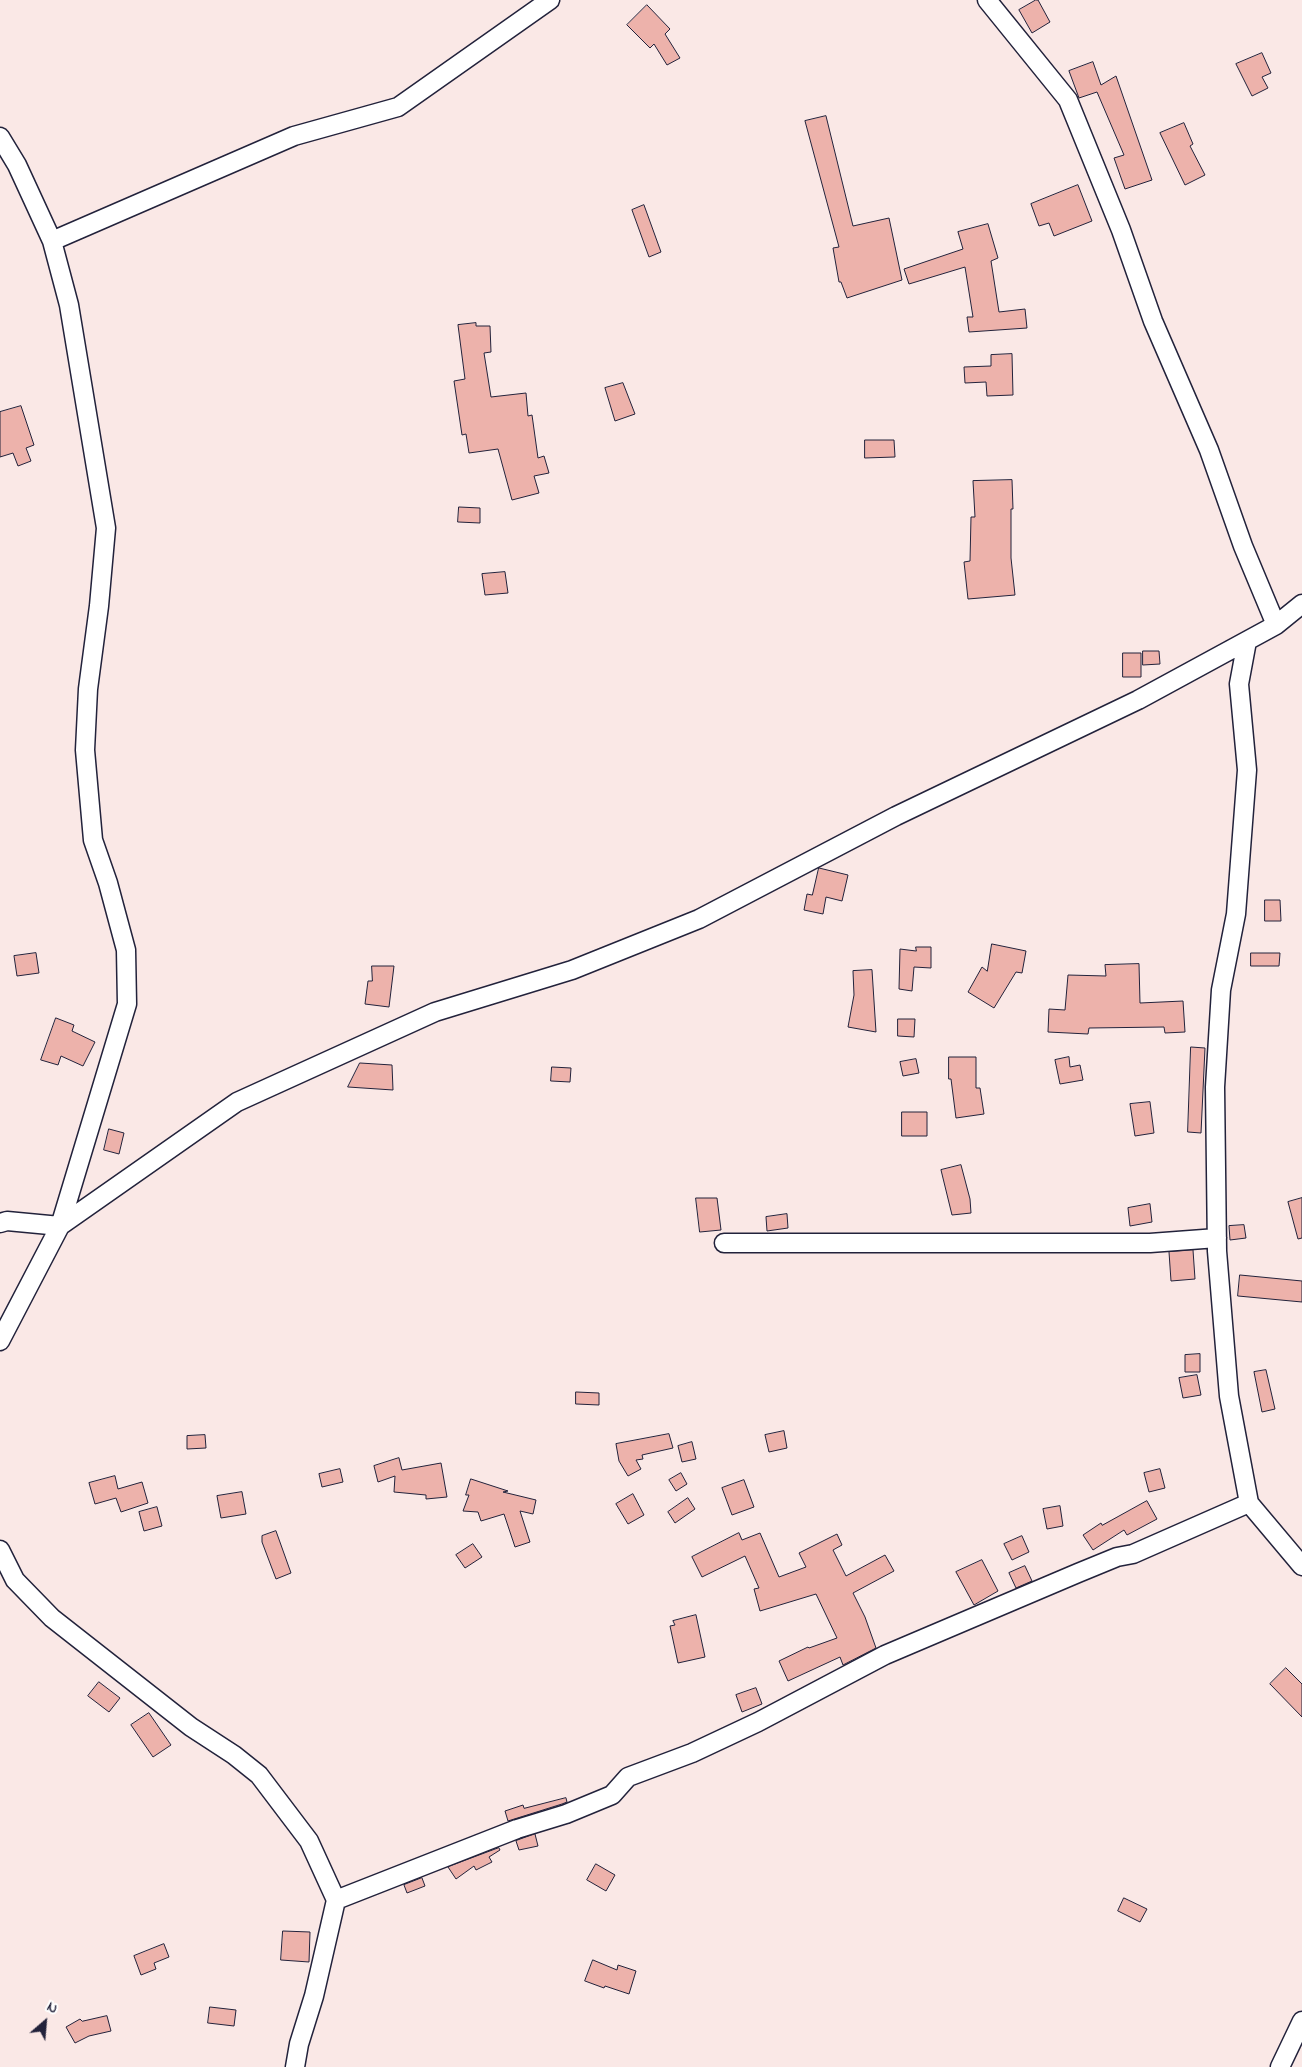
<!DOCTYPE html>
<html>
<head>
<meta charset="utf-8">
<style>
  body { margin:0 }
  #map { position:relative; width:1302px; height:2067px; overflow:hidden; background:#fae8e6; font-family:"Indie Flower",sans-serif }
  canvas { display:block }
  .north { position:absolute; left:20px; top:1997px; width:50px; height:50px; -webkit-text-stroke:4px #fff; paint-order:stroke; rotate:27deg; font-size:14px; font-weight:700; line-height:20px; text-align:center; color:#22223b }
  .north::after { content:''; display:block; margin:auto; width:18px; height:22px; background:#22223b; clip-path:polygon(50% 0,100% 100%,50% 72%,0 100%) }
</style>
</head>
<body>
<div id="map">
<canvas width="1302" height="2067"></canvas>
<div class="north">N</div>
</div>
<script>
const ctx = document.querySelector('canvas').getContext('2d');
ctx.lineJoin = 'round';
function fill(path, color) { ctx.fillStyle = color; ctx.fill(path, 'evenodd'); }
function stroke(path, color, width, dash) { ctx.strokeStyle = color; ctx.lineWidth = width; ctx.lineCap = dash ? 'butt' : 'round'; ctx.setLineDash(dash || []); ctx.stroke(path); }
const building = new Path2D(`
  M1036 0H1038L1050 22 1032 33 1019 10Z
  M647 5 670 29 665 34 680 58 667 65 654 44 650 48 627 25Z
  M1262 53 1271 73 1262 77 1268 88 1252 96 1236 64Z
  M1093 62 1101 85 1116 76 1152 180 1125 189 1114 158 1124 155 1097 92 1079 98 1069 71Z
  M826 116 853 226 889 218 902 280 847 298 841 282H839L833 248 839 247 805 121Z
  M1184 123 1193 144 1190 146 1205 175 1185 185 1160 133Z
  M1078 185 1092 221 1054 236 1049 223 1039 226 1031 204Z
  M644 205 661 252 649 257 632 210Z
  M988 224 998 258 991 261 999 312 1025 309 1027 328 969 332 967 317H973L965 267 909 284 904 269 963 249 958 232Z
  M476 323V326H490L491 352 484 353 491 397 526 393 528 416 532 415 538 458 544 456 549 473 534 476 539 493 512 500 498 449 469 453 466 434 462 435 454 381 465 379 458 325Z
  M1012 354 1013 395 987 396 986 382 965 383 964 367 991 366V355Z
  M623 383 635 414 615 421 605 388Z
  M21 406 34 445 26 448 31 461 18 466 13 453 0 457V412Z
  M865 440H894L895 457 865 458Z
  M1012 480 1013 509H1011V558L1015 595 968 599 964 562 970 561 971 517H975L973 481Z
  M459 507 480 508V523L458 522Z
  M505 572 508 593 485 595 482 574Z
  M1143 651H1159L1160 664 1143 665Z
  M1123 653H1141V677H1123Z
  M819 868 848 875 842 901 826 897 823 914 804 910 807 894 812 895Z
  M1265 900H1280L1281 921H1265Z
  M992 944 1026 951 1022 973 1016 972 994 1008 968 992 982 967 987 971Z
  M916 947H931V968L914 967 912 991 899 989 900 949 916 951Z
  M36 953 39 973 17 976 14 956Z
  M1251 953H1280L1279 966H1251Z
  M1139 964 1140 1003 1183 1001 1185 1032 1165 1033 1164 1027 1089 1028 1088 1034 1048 1032 1049 1009 1065 1010 1068 975 1106 976 1105 965Z
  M372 966H394L389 1007 365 1004 368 981H372Z
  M872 970 876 1032 848 1027 854 995 853 971Z
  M56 1018 74 1025 72 1031 95 1042 83 1066 61 1056 58 1065 41 1060Z
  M898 1019H915L914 1037 898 1036Z
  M1191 1047 1205 1048 1201 1133 1188 1132Z
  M949 1057H976V1088H980L984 1114 956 1118 951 1079H949Z
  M1069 1057 1070 1067 1080 1065 1083 1080 1060 1084 1055 1060Z
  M916 1059 919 1073 903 1076 900 1062Z
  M360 1063 392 1065 393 1090 348 1087Z
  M552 1067 571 1068 570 1082 551 1081Z
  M1150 1102 1154 1133 1135 1136 1130 1104Z
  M902 1112H927V1136H902Z
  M109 1129 124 1133 119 1154 104 1150Z
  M961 1165 970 1199 971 1213 952 1215 941 1170Z
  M696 1198H717L721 1230 700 1232Z
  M1302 1198V1238L1298 1239 1288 1202Z
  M1150 1204 1152 1222 1130 1226 1128 1208Z
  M787 1214 788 1228 767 1231 766 1217Z
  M1244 1225 1246 1238 1230 1240 1229 1226Z
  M1193 1250 1195 1279 1171 1281 1169 1252Z
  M1240 1275 1302 1281V1302L1238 1296Z
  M1200 1354V1372H1185V1355Z
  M1266 1370 1275 1409 1262 1412 1254 1372Z
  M1197 1375 1201 1395 1183 1398 1179 1378Z
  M576 1392 599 1393V1405L576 1404Z
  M784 1431 787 1448 769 1452 765 1435Z
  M669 1434 673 1448 642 1455 643 1459 636 1460 641 1469 628 1476 619 1461 616 1444Z
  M205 1435 206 1448 187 1449V1436Z
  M692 1442 696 1459 682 1462 678 1446Z
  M399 1458 402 1470 441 1463 447 1497 426 1499V1495L394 1492 395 1476 378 1482 374 1466Z
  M340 1469 343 1482 322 1487 319 1474Z
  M1160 1469 1165 1488 1149 1492 1144 1473Z
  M681 1473 687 1484 676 1491 669 1480Z
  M115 1476 118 1489 142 1482 148 1503 121 1512 116 1498 95 1504 89 1483Z
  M471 1479 508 1491 503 1492 536 1500 533 1514 520 1511 530 1542 515 1547 504 1514 481 1521 478 1512 463 1511 469 1495H466Z
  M744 1480 754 1507 732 1515 722 1488Z
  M242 1492 246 1514 221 1518 217 1496Z
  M633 1494 644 1515 628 1524 616 1504Z
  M688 1498 695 1509 675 1523 668 1512Z
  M1147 1501 1157 1519 1127 1535 1124 1530 1093 1550 1083 1535 1101 1523 1102 1525Z
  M1060 1506 1063 1526 1047 1529 1043 1509Z
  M157 1507 162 1526 144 1531 139 1512Z
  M276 1531 291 1573 276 1579 262 1542V1536Z
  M739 1533 742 1540 760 1533 779 1577 806 1567 799 1553 837 1534 842 1545 833 1550 846 1576 885 1555 894 1571 853 1593 865 1617 876 1648 843 1665 840 1657 788 1681 779 1661 808 1647 809 1648 837 1638 816 1594 760 1611 754 1589 759 1588 745 1556 702 1577 692 1557Z
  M1022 1536 1029 1552 1012 1560 1004 1544Z
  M473 1544 482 1557 465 1568 456 1555Z
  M982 1560 998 1591 974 1605 956 1572Z
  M1025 1566 1032 1581 1016 1588 1009 1573Z
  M696 1615 705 1657 678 1663 670 1626 675 1625 673 1621Z
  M1286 1668 1302 1684V1717L1270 1684Z
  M99 1682 120 1698 109 1712 88 1696Z
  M756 1688 762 1704 742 1712 736 1695Z
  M149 1713 171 1745 153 1757 131 1725Z
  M566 1798 567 1802 562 1804 508 1821 505 1811 523 1805 524 1808Z
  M535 1834 538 1846 519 1850 516 1841Z
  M499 1848 500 1850 489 1857 492 1862 476 1870 474 1866 456 1879 448 1867Z
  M596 1864 615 1875 606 1891 587 1880Z
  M422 1878 425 1886 407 1893 404 1885Z
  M1124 1898 1147 1909 1140 1922 1118 1911Z
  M283 1931 310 1932 309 1962 281 1960Z
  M164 1944 169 1957 154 1963 156 1969 141 1975 134 1956Z
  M593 1960 617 1970 618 1965 636 1971 629 1994 605 1986 604 1988 585 1981Z
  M210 2007 236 2010 234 2026 208 2023Z
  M107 2016 111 2031 89 2036 75 2043 66 2027 80 2019 82 2021Z`);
const minor = new Path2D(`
  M987 0 1068 100 1121 230 1153 321 1209 450 1243 546 1276 625
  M0 137 17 165 52 241 69 305 106 528 99 606 88 689 85 750 93 840 108 883 126 950 127 1004 60 1226 0 1341
  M52 241 294 136 398 107 550 0
  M1247 641 1239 684 1247 770 1236 914 1221 990 1215 1087 1217 1251 1229 1396 1249 1503 1302 1566
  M0 1223 7 1221 60 1226 237 1102 435 1012 572 970 699 919 896 816 1138 700 1276 625 1302 604
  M724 1243H1150L1217 1238
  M0 1550 15 1580 52 1618 191 1727 234 1755 259 1775 309 1841 336 1900 314 1996 299 2044 295 2067
  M336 1900 517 1829 566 1814 612 1795 628 1777 692 1753 758 1722 885 1655 1078 1573 1117 1557 1133 1554 1249 1503
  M1280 2067 1302 2021`);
fill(building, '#edb2ab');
stroke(building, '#22223b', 1);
stroke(minor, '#22223b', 21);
stroke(minor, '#fff', 18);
</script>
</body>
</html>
